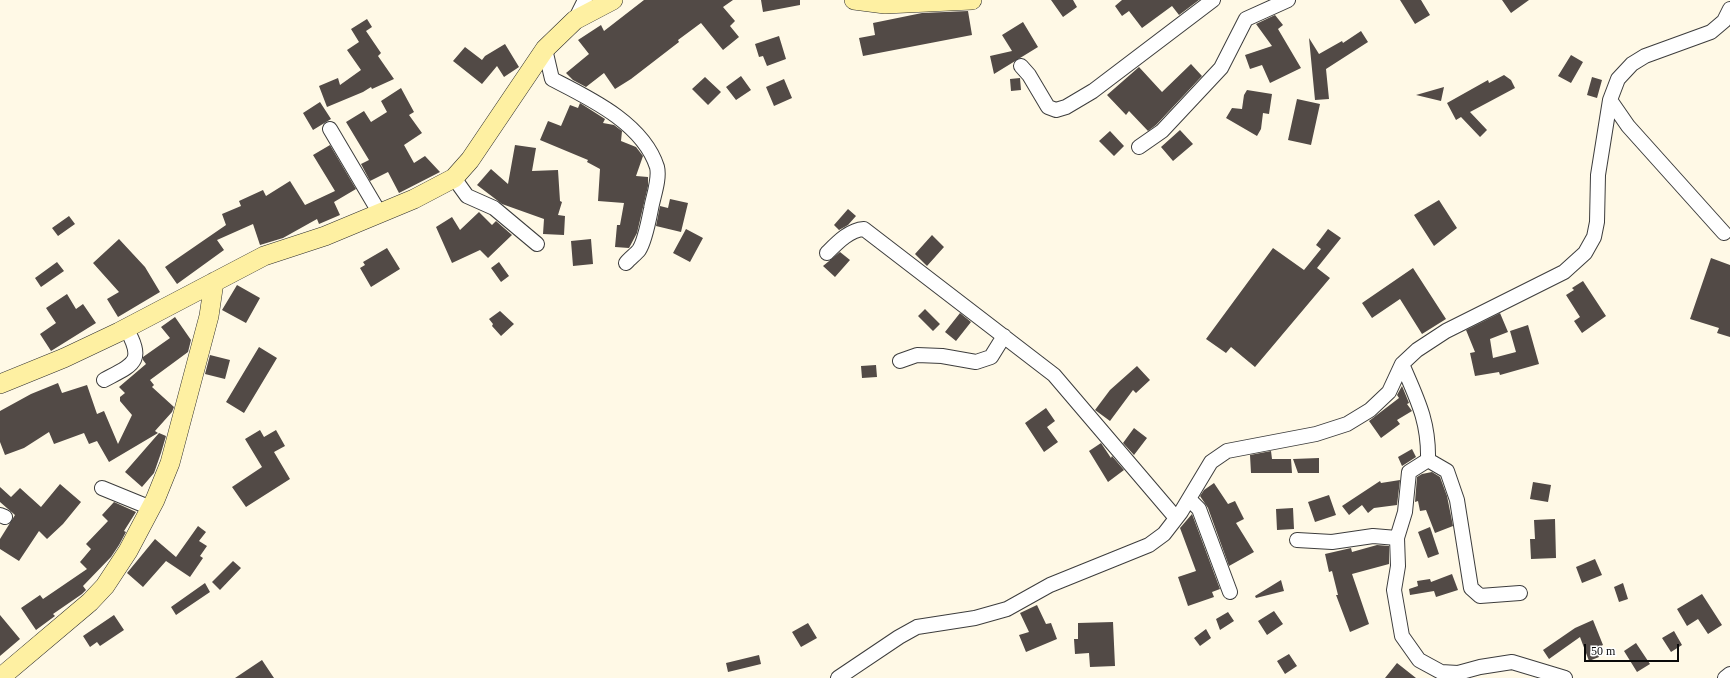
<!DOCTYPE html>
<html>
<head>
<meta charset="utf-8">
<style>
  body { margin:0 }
  #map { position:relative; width:1730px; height:678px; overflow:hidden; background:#fff9e6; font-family:"Times New Roman",serif }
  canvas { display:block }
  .scale { position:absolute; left:1584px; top:644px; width:95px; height:18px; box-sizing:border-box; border:2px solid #0a0a0a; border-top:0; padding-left:5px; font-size:12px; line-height:14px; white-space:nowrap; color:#0a0a0a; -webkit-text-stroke:3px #fff; paint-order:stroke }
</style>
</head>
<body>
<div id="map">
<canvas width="1730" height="678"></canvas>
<div class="scale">50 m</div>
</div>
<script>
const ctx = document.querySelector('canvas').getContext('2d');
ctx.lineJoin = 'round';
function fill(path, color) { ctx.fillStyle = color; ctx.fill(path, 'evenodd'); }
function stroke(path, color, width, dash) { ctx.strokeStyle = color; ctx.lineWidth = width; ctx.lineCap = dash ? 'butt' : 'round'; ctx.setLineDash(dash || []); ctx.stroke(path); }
const building = new Path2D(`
  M644 0H733L723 7 735 21 730 26 739 37 723 50 701 23 678 40 679 42 631 79 615 89 604 73 586 87 573 80 566 73 589 54 578 40 601 25 604 31Z
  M761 0H800V5L763 12Z
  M1051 0H1073L1077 7 1063 17Z
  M1122 0H1199L1179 15 1172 6 1142 28 1129 11 1122 16 1115 6Z
  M1400 0H1421L1430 15 1415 24Z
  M1502 0H1529L1511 13Z
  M968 11 972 35 863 56 859 38 875 35 873 23 922 13Z
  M1275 15 1283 25 1278 29 1301 68 1270 83 1262 65 1250 69 1245 55 1272 46 1256 24Z
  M367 19 372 27 366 31 381 53 378 56 394 79 372 89 371 87 363 92 327 107 319 86 338 78 340 85 361 70 347 50 359 42 351 29Z
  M1023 22 1038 47 994 74 990 56 1012 51 1002 35Z
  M1361 31 1368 42 1326 69 1329 99 1315 100 1309 38 1319 54 1342 41 1343 43Z
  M779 36 786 59 767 66 763 56 759 57 755 44Z
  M505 44 519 67 504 77 497 66 482 84 453 61 465 47 482 60 485 56Z
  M1571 55 1583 62 1571 83 1558 76Z
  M1191 64 1202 76 1156 125 1148 131 1129 111 1126 115 1107 95 1139 67 1162 92Z
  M1504 75 1511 80 1515 88 1470 112 1487 130 1480 137 1461 117 1456 120 1447 103 1488 80 1489 83Z
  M741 76 751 90 736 100 726 87Z
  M705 77 721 92 708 105 692 89Z
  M1592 77 1602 80 1597 98 1587 95Z
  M1020 78 1021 90 1011 91 1010 79Z
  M784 79 792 98 774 106 766 87Z
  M1444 87 1441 101 1416 95Z
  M401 88 414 112 409 115 422 133 404 145 414 163 425 156 440 172 399 193 388 172 370 181 361 164 369 160 346 122 364 111 371 122 387 112 381 101Z
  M1247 90 1272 94 1269 114 1263 113 1261 129 1257 136 1226 118 1232 108 1242 109 1244 95Z
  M1297 99 1320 104 1311 145 1288 140Z
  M320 102 331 119 313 130 303 113Z
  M580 103 605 119 603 123 614 125 622 131 621 141 636 147 643 156 636 176 648 177V186L637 233 629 248 615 247 617 225H620L624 203 598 201 600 169 587 162 588 160 540 140 548 121 561 126 570 105 578 108Z
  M1180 130 1193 144 1173 161 1161 147Z
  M1110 131 1124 146 1114 156 1099 141Z
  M330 145 356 189 334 202 340 215 319 224 317 219 283 238 260 245 253 224 217 240 224 250 177 284 165 267 226 225 222 214 241 206 239 201 263 190 266 196 290 181 305 205 335 191 313 155Z
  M515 145 536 148 532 171 558 170 560 201 562 202 558 215 565 216 564 235 543 234 544 219 502 204 477 185 491 169 508 184Z
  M670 199 688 203 681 232 656 226 660 206 668 208Z
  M1439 200 1457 228 1434 246 1414 215Z
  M848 209 856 216 848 225 839 230 834 225Z
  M479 212 492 225 496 221 512 235 488 258 480 250 452 263 436 227 452 217 460 230Z
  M69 216 75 224 58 236 52 228Z
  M686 229 703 238 690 262 673 253Z
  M1328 229 1341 238 1317 268 1330 278 1255 367 1231 347 1226 353 1206 339 1273 248 1304 270 1321 249 1316 245Z
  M932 235 944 247 927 266 915 254Z
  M119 239 145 267 160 292 118 317 107 299 119 292 93 263Z
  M591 239 593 264 573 266 571 241Z
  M387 248 400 269 371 287 360 268 365 265 363 262Z
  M840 252 850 260 835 277 823 266Z
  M1711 258 1730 265V337L1717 333 1719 328 1690 319Z
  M57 262 64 271 41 287 35 278Z
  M499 262 509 276 501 282 491 268Z
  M1413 268 1446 319 1422 334 1400 299 1372 318 1362 303Z
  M1583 281 1606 316 1582 333 1574 321 1580 317 1566 295 1574 290 1572 288Z
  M237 285 260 298 246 323 222 310Z
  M67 294 76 309 83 304 96 323 51 351 40 334 56 323 46 308Z
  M925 309 940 324 933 331 918 316Z
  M500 311 514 324 501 336 492 326 493 324 489 319Z
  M960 313 971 322 956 341 945 332Z
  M1500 313 1508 332 1490 339 1493 358 1516 352 1510 331 1528 325 1539 364 1500 375 1499 372 1475 376 1470 353 1475 352 1466 330Z
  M175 317 191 340 188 352 150 380 154 385 152 387 174 407 172 412 155 431 158 433 109 462 97 441 89 444 84 433 54 444 49 432 24 448 5 455 0 442V411L31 394 58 383 62 393 87 385 97 414 104 411 118 444 132 415 120 401V397L125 393 119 387 146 364 143 360V357L170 338 161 327Z
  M259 347 277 358 244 413 226 402Z
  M210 355 230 360 225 379 205 374Z
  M876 365 877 377 862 378 861 366Z
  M1137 366 1150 380 1136 393 1133 390 1110 421 1095 410 1110 390Z
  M1402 386 1409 403 1407 404 1412 411 1397 420 1400 424 1381 438 1369 421 1399 398 1397 395Z
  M1046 408 1055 421 1047 427 1058 442 1044 452 1025 423Z
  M1134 428 1147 438 1134 455 1123 443Z
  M260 430 264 437 276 430 285 446 274 452 290 479 246 507 232 487 262 467 245 439Z
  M159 433 166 436 161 453 154 473 142 487 125 472Z
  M1101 443 1111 458 1112 456 1124 470 1108 482 1089 451Z
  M1412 449 1416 457 1402 466 1398 457Z
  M1271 451 1272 459H1291L1292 473H1251L1250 455Z
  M1319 458V473H1298L1293 459Z
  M1432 472 1440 477 1447 496 1453 526 1435 533 1426 510 1420 511 1418 501 1415 502 1417 477 1422 474Z
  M1400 480 1397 505 1374 508 1368 513 1362 505 1349 515 1342 506 1380 481 1381 483Z
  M1533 482 1551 485 1548 502 1530 499Z
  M1214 483 1228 504 1235 501 1244 519 1236 523 1254 552 1229 566 1208 508 1200 496 1204 490Z
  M60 484 81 502 63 524 47 539 39 531 19 561 0 549V539L15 515 0 502V487L11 497 20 488 41 507Z
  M1329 495 1336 515 1315 522 1308 502Z
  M114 502 136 512 124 531 126 532 119 545 111 557 83 586 86 590 82 594 53 614 55 616 36 630 21 608 40 595 43 599 87 569 80 562 91 549 86 544 108 521 102 515Z
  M1293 508 1294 529 1277 530 1276 509Z
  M1192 514 1220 589 1212 592 1214 597 1188 606 1178 577 1196 571 1180 528Z
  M1555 519 1556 558 1531 559 1530 539H1535L1534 520Z
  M198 526 206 532 199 541 207 546 200 556 203 558 190 577 166 561 143 587 127 573 155 539 176 557Z
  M1430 527 1439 554 1428 558 1418 532Z
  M1377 545 1389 546V564L1352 574 1369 624 1350 632 1336 595H1338L1332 571 1329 572 1325 554 1351 548 1352 552Z
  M1595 559 1602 575 1582 583 1576 567Z
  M233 561 241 568 220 590 212 582Z
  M1452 574 1458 590 1436 597 1434 591 1410 595 1409 589 1418 586 1417 581 1430 579 1431 582Z
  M1281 580 1284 591 1256 598 1255 596Z
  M205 583 210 592 176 615 171 607Z
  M1623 583 1628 599 1619 602 1614 587Z
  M1702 594 1722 625 1708 634 1698 619 1687 626 1677 609Z
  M1037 605 1046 624 1051 623 1057 639 1026 652 1019 635 1029 632 1020 613Z
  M1274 611 1283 624 1267 635 1258 621Z
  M1228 612 1234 621 1220 630 1216 619Z
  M0 615 20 639 0 656Z
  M114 615 124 630 100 646 97 642 90 647 83 636Z
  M1593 620 1603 645 1596 648 1599 657 1589 661 1580 637 1549 659 1543 650 1575 628Z
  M1113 622 1115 666 1090 667 1089 653 1075 654 1074 639H1078V623Z
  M808 623 817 638 801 647 792 632Z
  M1206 629 1211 638 1200 646 1194 638Z
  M1674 631 1682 645 1671 652 1662 638Z
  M1636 643 1650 664 1637 672 1624 651Z
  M1289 654 1297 666 1285 674 1277 661Z
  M759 655 761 664 728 672 726 663Z
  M262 660 274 678H235Z
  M1397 663 1416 678H1385Z`);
const street = new Path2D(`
  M575 20 585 0
  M545 49 552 79C589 98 643 123 657 167 660 179 653 197 651 209 649 219 645 241 639 250 636 254 630 258 626 263
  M1021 66 1029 75 1048 107 1056 110 1066 107 1093 91 1213 0
  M1610 100 1628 126 1724 233
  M330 129 379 212
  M1139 147 1162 131 1221 68 1246 19 1288 0
  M454 178 467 196 494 208 537 244
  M827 253C837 243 849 230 864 229L1054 375 1176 518
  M900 361 917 355 942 356 976 362 991 357 1004 336
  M1402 364C1417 399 1429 421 1428 460L1409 472 1405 512 1397 538 1398 566 1394 590 1402 636 1419 660 1441 672 1458 673 1480 667 1512 662 1565 678
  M104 380C134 364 145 362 126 328
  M1428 460 1447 471 1457 500 1471 588 1480 596 1520 593
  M102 488 151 508
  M1189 499 1199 509 1230 592
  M0 515 5 517
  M1297 540 1332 542 1373 536 1397 538
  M838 678 899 637 917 627 975 618 1007 609 1050 585 1149 545 1164 534 1181 512 1211 462 1227 451 1316 434 1347 424 1370 410 1389 392 1402 364 1417 350 1446 331 1564 272 1585 253 1594 237 1597 222 1598 175 1610 100 1618 79 1632 64 1645 56 1711 32 1724 21 1730 9
  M1725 678 1730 674`);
const secondary = new Path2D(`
  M854 0 885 4 972 0
  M0 384 64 358 119 332 264 256 325 236 414 199 454 178 470 160 545 49 575 20 613 0
  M0 678 90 602 105 586 128 551 155 500 170 463 209 316 214 282`);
fill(building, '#524a46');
stroke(street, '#3d3d3d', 16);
stroke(secondary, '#2c2c2c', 20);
stroke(street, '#fff', 14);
stroke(secondary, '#fef0a2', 19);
</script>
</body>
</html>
